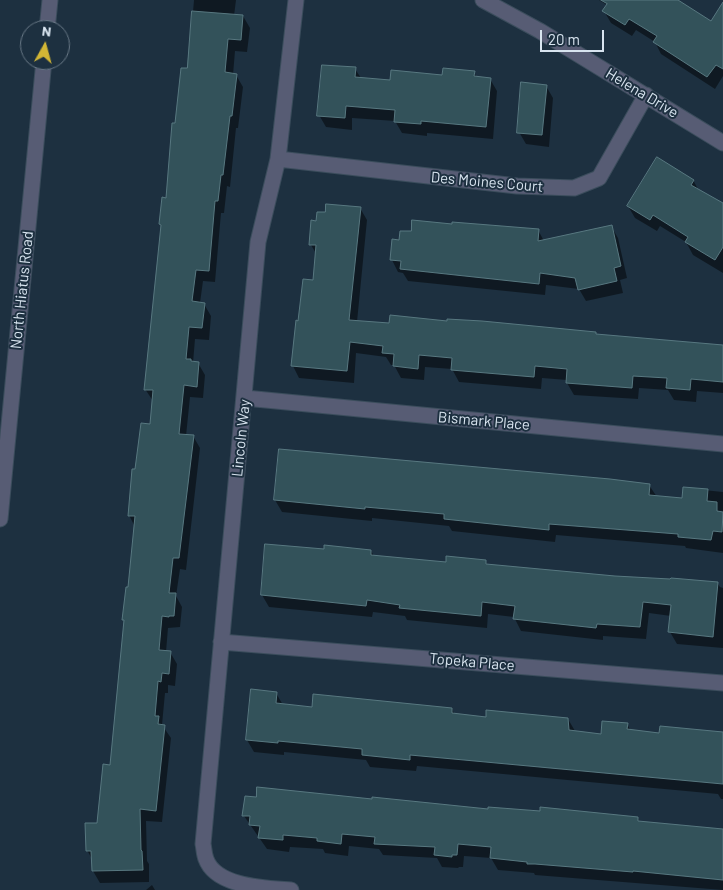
<!DOCTYPE html>
<html>
<head>
<meta charset="utf-8">
<style>
  body { margin:0 }
  #map { position:relative; width:723px; height:890px; overflow:hidden; background:#1d3040; font-family:Barlow,sans-serif }
  canvas { display:block }
  .north { position:absolute; left:20px; top:20px; width:50px; height:50px; box-sizing:border-box; background:#1d3040; border:1px solid #687886; border-radius:50%; rotate:7deg; font-size:14px; font-weight:700; line-height:20px; text-align:center; color:#d8e4ef }
  .north::after { content:''; display:block; margin:auto; width:18px; height:22px; background:#d2b635; clip-path:polygon(50% 0,100% 100%,50% 72%,0 100%) }
  .scale { position:absolute; left:540px; top:30px; width:64px; height:22px; box-sizing:border-box; border:2px solid #d8e4ef; border-top:0; padding-left:6px; font-size:15px; line-height:18px; white-space:nowrap; color:#d8e4ef; -webkit-text-stroke:4px #1d3040; paint-order:stroke }
</style>
</head>
<body>
<div id="map">
<canvas width="723" height="890"></canvas>
<div class="north">N</div>
<div class="scale">20 m</div>
</div>
<script>
const ctx = document.querySelector('canvas').getContext('2d');
ctx.lineJoin = 'round';
function fill(path, color) { ctx.fillStyle = color; ctx.fill(path, 'evenodd'); }
function stroke(path, color, width, dash) { ctx.strokeStyle = color; ctx.lineWidth = width; ctx.lineCap = dash ? 'butt' : 'round'; ctx.setLineDash(dash || []); ctx.stroke(path); }
function label(font, color, halo, rows, align = 'center') {
  ctx.font = font + ' Barlow,sans-serif'; ctx.lineWidth = 4; ctx.setLineDash([]); ctx.textBaseline = 'middle'; ctx.strokeStyle = halo; ctx.fillStyle = color; for (const [text, x, y, turn = 0] of rows) {
    ctx.save(); ctx.translate(x, y); ctx.rotate((+turn || 0) * Math.PI / 180); ctx.textAlign = isNaN(turn) ? turn : align; if (halo) ctx.strokeText(text, 0, 0); ctx.fillText(text, 0, 0); ctx.restore();
  }
}
const shadow = new Path2D(`
  M194 0H236L234 16H243L250 28 247 52 235 51 233 75H236L243 87 238 128H236L230 187 227 186 224 213H221L215 282 203 281 200 303 204 304 211 316 209 340 195 339 193 363H198L205 375 203 398 190 397 186 436H193L200 448 186 570 180 569 176 596 182 607 180 627 168 628 166 652H170L177 664 175 686 168 685V693H165L162 725 171 738 162 822 146 821 147 861 149 864V882L100 883 93 871 92 859 87 850 98 824 111 766 125 623 124 620 129 588 135 527 129 515 136 471 151 425 153 401 145 389 162 228 160 224 167 199 176 124 188 70Z
  M599 0H676L712 23 723 26V76L715 89 661 54 655 42 636 30 632 36 611 23 604 11 607 5Z
  M355 69 361 78 392 81 474 72 477 78 490 79 497 91 493 139 427 133V136L402 133 395 121 352 118V130L326 127 319 115Z
  M546 86 553 98 549 147 526 144 519 132Z
  M693 180 699 191 723 205V273L693 255 686 242 660 226 657 231 635 218 628 206Z
  M360 208 367 220 357 322 597 335 723 346V393L697 391 696 402 674 400 668 390 639 388 638 399 574 395 567 383V380L542 378 541 389 459 382 452 369 425 367 424 380 401 378 394 365H391L386 357 356 353 354 383 299 378 293 366 299 322 314 281 317 255 311 245 318 222Z
  M611 226 618 238 627 278 620 280 623 293 586 301 579 289 546 285 545 295 408 281 403 273 398 272 392 260 393 240 538 230 544 241Z
  M649 485 657 497 683 500 684 488 723 492V553L686 548 685 546 556 535 555 542 452 531 449 526 372 518V521L282 512 275 500Z
  M325 551H371L374 556 447 563 485 561 488 565 615 578 718 584 720 587 723 588V648L677 644 670 632 671 616 649 613 646 639 603 636V640L521 631 514 617 488 614 487 628 407 620 405 616 373 612 372 617 269 607 262 595Z
  M252 690 276 693 283 705 313 708 452 709 455 715 487 718 568 719 575 731 602 735 627 724 631 731 660 734 723 733V799H721L718 794 417 766 416 771 370 767 366 760 284 752V755L254 752 247 740Z
  M489 811 638 818 640 823 723 829V890L535 875 534 873 498 870 491 858 464 856 463 867H459L458 868 442 867 437 858 383 855 379 849 349 846 348 856 325 853 323 849 290 847 289 852 267 849 244 816Z
  M152 885 155 890H146Z`);
const building = new Path2D(`
  M601 0H678L711 21 723 2V69L716 65 707 77 653 42 657 36 629 19 625 25 602 11 607 4Z
  M192 11 243 15 241 40 228 39 225 72 237 74 232 116H230L223 175H221L218 201H215L209 271 196 270 192 301 205 303 202 328 189 327 186 359H191V361L199 362 197 387 184 385 179 434 194 435 179 558H173L169 593H176L174 616H169V617L162 616 159 650 171 651 169 674 162 673 161 682 158 681 155 716H159L158 724 165 725 156 811 140 809 141 850 142 851 143 870 92 871 91 851H86L85 823H97L103 764 110 765 124 620H122L126 587H128L135 516H128L132 469H135L141 423 150 424 153 390H144L161 225 159 224 162 197 166 198 172 123H175L181 68H187Z
  M322 65 356 67 355 77 390 80 391 70 442 75 443 68 475 71 474 76 491 78 486 127 421 121V124L394 122 395 110 346 106 345 118 317 116Z
  M521 82 547 85 542 135 517 133Z
  M657 157 694 180 691 185 723 203V247L715 260 685 242 688 237 653 215 650 220 627 206Z
  M326 204 361 207 349 320 389 323 390 315 447 321V319L482 321 596 332V334L723 345V382L691 379 690 390 666 388 667 378 633 376 632 388 566 383 567 369 535 366 534 377 451 370 452 358 419 355 418 369 393 366 394 354 382 353 383 346 350 342 347 371 291 366 296 320 298 321 303 279 313 280 316 245H309L311 220 316 221 317 212H325Z
  M412 220 452 224V222L539 229 538 241 612 225 621 266 614 268 617 281 578 290 575 278 540 273 539 284 400 269 401 261 390 260 392 239 399 240 400 231H411Z
  M279 449 610 479 650 484 649 495 682 498 683 487 708 489 707 501 717 502V511L723 512 722 532 713 531 711 540 678 537V534L549 524V530L444 519V514L365 507V509L274 500Z
  M265 544 324 549V545L371 550V555L446 562V556L486 560V564L615 576 670 579 671 578 718 582 713 637 668 632 671 605 643 602 640 627 597 624 596 628 513 619 515 606 482 602 481 616 399 608 400 605 367 600 366 606 261 595Z
  M251 689 277 692 276 703 312 707 313 694 452 708V713L486 717V710L568 718 569 730 601 734 602 721 628 723 627 729 659 733 660 726 723 732V784L410 755V760L362 755V749L278 741V743L246 740Z
  M257 787 372 799V797L488 809V807L540 811V807L638 817V821L723 829V880L633 871V872L535 864H527V862L490 858 491 847 458 844 457 855H452V857L434 855 435 847 374 844 375 837 342 834 341 844 317 841V838L283 835V840L258 838 260 826 249 825 250 816H242L245 796 256 797Z`);
const minor = new Path2D(`
  M483 0 540 31 723 143
  M47 30 50 0
  M278 159 517 186 574 188 599 178 646 95
  M245 398 723 444
  M0 519 44 60
  M221 642 723 683
  M291 890C266 888 216 887 206 859 204 854 204 848 203 844L258 242 278 159 296 0`);
const streetNames = [
  ["Helena Drive",642,93,31],
  ["Des Moines Court",487,182,5],
  ["North Hiatus Road",22,290,-84],
  ["Bismark Place",484,421,5],
  ["Lincoln Way",241,438,-84],
  ["Topeka Place",472,662,5]
];
fill(shadow, '#0007');
fill(building, '#33525a');
stroke(building, '#587880', 1);
stroke(minor, '#3b4d5c', 17);
stroke(minor, '#575c74', 15);
label('15px', '#d8e4ef', '#1d3040', streetNames);
</script>
</body>
</html>
